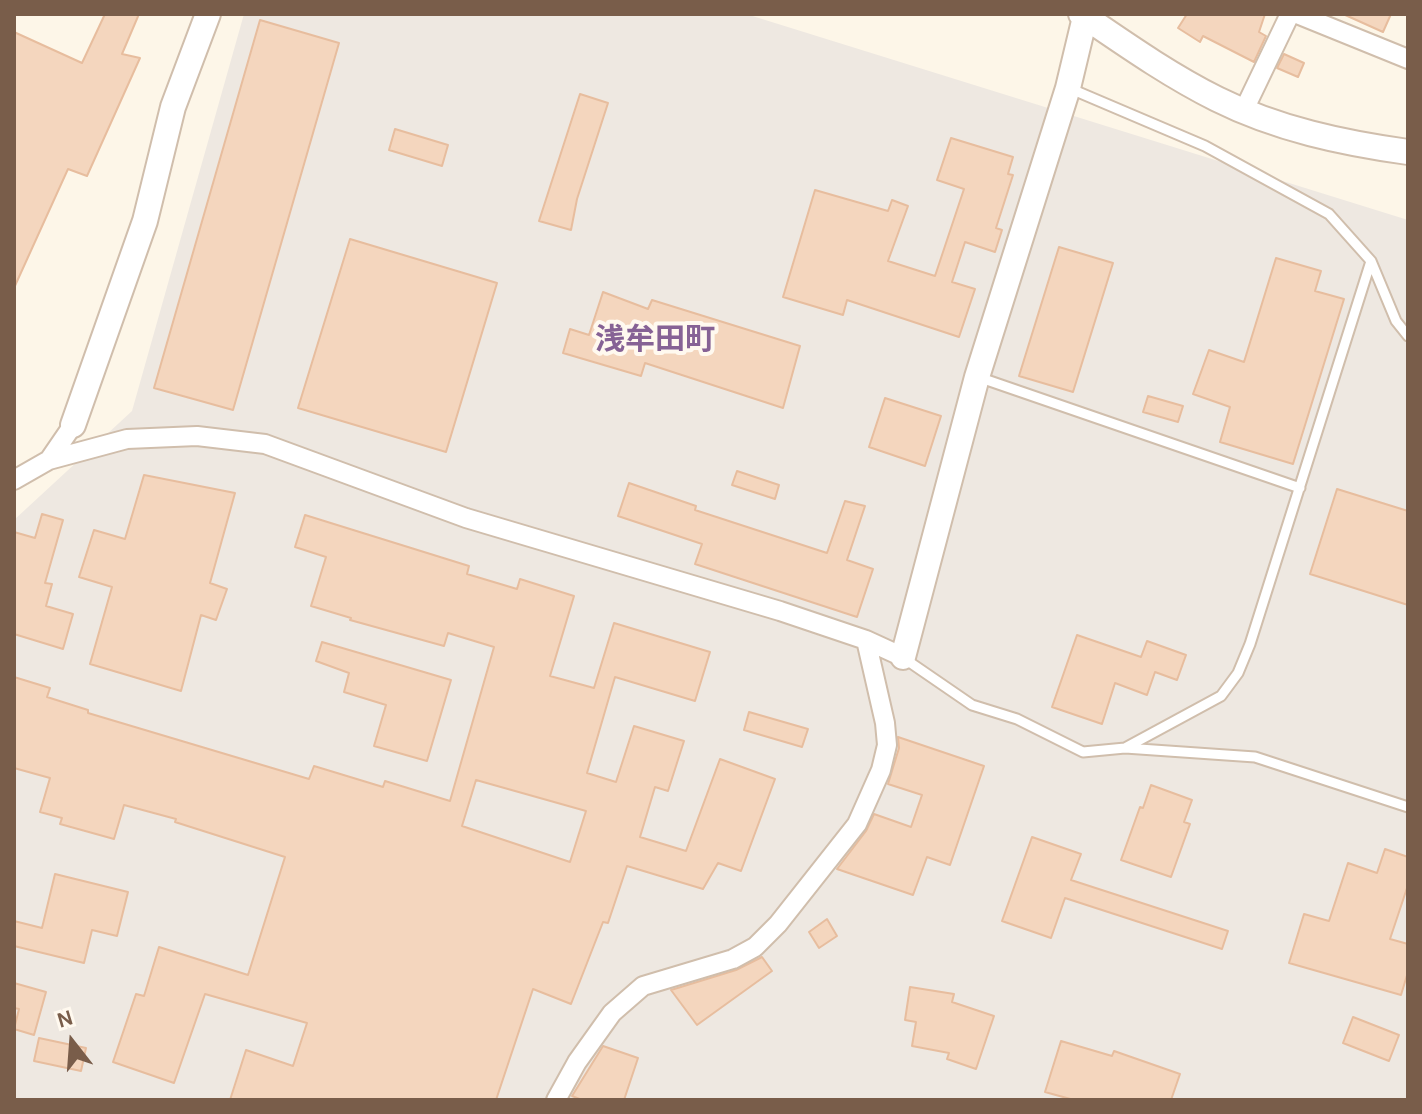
<!DOCTYPE html>
<html>
<head>
<meta charset="utf-8">
<style>
  body { margin:0 }
  #map { position:relative; width:1422px; height:1114px; overflow:hidden; background:#fdf6e8; font-family:Karla,sans-serif }
  canvas { display:block }
  .frame { position:absolute; inset:0; border:16px solid #795d4a; pointer-events:none }
  .north { position:absolute; left:32px; top:1002px; width:80px; height:80px; -webkit-text-stroke:6px #fff9ef; paint-order:stroke; rotate:343deg; font-size:22px; font-weight:700; line-height:32px; text-align:center; color:#795d4a }
  .north::after { content:''; display:block; margin:auto; width:28px; height:36px; background:#795d4a; clip-path:polygon(50% 0,100% 100%,50% 72%,0 100%) }
</style>
</head>
<body>
<div id="map">
<canvas width="1422" height="1114"></canvas>
<div class="frame"></div>
<div class="north">N</div>
</div>
<script>
const ctx = document.querySelector('canvas').getContext('2d');
ctx.lineJoin = 'round';
function fill(path, color) { ctx.fillStyle = color; ctx.fill(path, 'evenodd'); }
function stroke(path, color, width, dash) { ctx.strokeStyle = color; ctx.lineWidth = width; ctx.lineCap = dash ? 'butt' : 'round'; ctx.setLineDash(dash || []); ctx.stroke(path); }
function label(font, color, halo, rows, align = 'center') {
  ctx.font = font + ' Karla,"Noto Sans JP",sans-serif'; ctx.lineWidth = 8; ctx.setLineDash([]); ctx.textBaseline = 'middle'; ctx.strokeStyle = halo; ctx.fillStyle = color; for (const [text, x, y, turn = 0] of rows) {
    ctx.save(); ctx.translate(x, y); ctx.rotate((+turn || 0) * Math.PI / 180); ctx.textAlign = isNaN(turn) ? turn : align; if (halo) ctx.strokeText(text, 0, 0); ctx.fillText(text, 0, 0); ctx.restore();
  }
}
const industrial = new Path2D(`
  M244 14H746L1408 220V1100H14V520L132 411Z`);
const building = new Path2D(`
  M105 14H139L122 54 140 58 87 176 68 169 14 288V32L82 63Z
  M1187 14H1265L1259 32 1266 36 1254 62 1203 36 1200 42 1178 28Z
  M1343 14H1391L1383 32Z
  M260 20 339 43 233 410 154 388Z
  M1284 54 1304 63 1298 77 1277 68Z
  M580 94 608 103 577 199 571 230 539 221Z
  M395 129 448 145 442 166 389 150Z
  M951 138 1013 157 1008 174 1013 175 996 228 1002 230 995 252 965 242 952 282 975 289 959 337 847 300 843 315 783 297 815 190 888 211 892 200 908 206 888 261 935 276 964 189 937 180Z
  M350 239 497 283 446 452 298 408Z
  M1059 247 1113 263 1073 392 1019 376Z
  M1276 258 1321 271 1315 291 1344 299 1293 464 1220 442 1230 407 1193 394 1209 350 1244 362Z
  M603 292 648 309 652 300 800 346 783 408 645 363 641 376 563 353 570 329 589 335Z
  M1148 396 1183 406 1178 422 1143 412Z
  M885 398 941 416 925 466 869 447Z
  M737 471 779 485 775 499 732 485Z
  M144 475 235 493 210 583 227 589 216 620 201 615 181 691 90 664 112 587 79 577 94 530 125 539Z
  M629 483 696 506 695 510 827 553 845 501 865 506 847 560 873 569 857 617 695 564 702 544 618 516Z
  M1337 489 1408 511V605L1310 574Z
  M42 514 63 520 45 583 52 584 46 606 73 614 63 649 14 634V532L35 538Z
  M305 515 469 566 467 574 517 589 520 579 574 596 550 676 594 688 614 623 710 652 695 701 615 677 587 773 616 782 634 726 684 741 668 791 655 787 640 837 686 851 720 759 775 779 741 871 718 863 703 889 627 866 608 923 603 922 571 1004 533 989 496 1100H230L246 1050 293 1066 307 1023 205 994 174 1083 113 1062 136 994 144 996 159 947 248 975 285 857 175 822 176 819 124 805 114 839 60 824 62 818 40 812 50 778 14 768V677L50 688 47 697 88 710V713L309 779 314 766 383 787 385 781 450 801 494 647 448 633 444 646 350 620 351 618 311 606 326 557 295 547ZM476 780 586 811 570 862 462 826Z
  M1077 635 1141 657 1147 641 1186 655 1177 680 1155 672 1147 695 1115 683 1102 724 1052 707Z
  M322 642 451 680 427 761 374 746 386 705 344 692 349 673 316 661Z
  M749 712 808 729 802 747 744 730Z
  M898 737 984 766 950 865 927 857 913 895 837 869 866 831 874 814 911 827 922 795 888 784 899 748Z
  M1151 785 1192 800 1184 822 1190 824 1171 877 1121 860 1140 807 1143 808Z
  M1032 837 1081 854 1071 880 1228 931 1222 949 1065 898 1051 938 1002 921Z
  M1385 849 1408 857V885L1390 939 1408 944V972L1401 995 1289 963 1304 914 1329 921 1348 863 1377 873Z
  M55 874 128 892 117 936 92 930 84 963 14 946V921L42 928Z
  M827 919 837 936 819 948 809 932Z
  M762 957 772 971 697 1025 671 990 736 970Z
  M14 983 46 992 34 1035 14 1029 19 1009 14 1008Z
  M910 987 954 994 952 1002 994 1016 976 1069 947 1059 949 1053 912 1046 916 1022 905 1020Z
  M1353 1017 1399 1035 1389 1061 1343 1043Z
  M39 1038 86 1048 81 1071 34 1061Z
  M1061 1041 1112 1056 1114 1051 1180 1074 1171 1100H1074L1045 1092Z
  M603 1046 638 1058 624 1100H582L572 1096Z`);
const service = new Path2D(`
  M1071 89 1205 146 1329 214 1371 261 1396 321 1408 336
  M978 377 1300 488
  M905 659 972 705 1017 719 1083 752 1125 748 1255 757 1408 807
  M1125 748 1221 696 1238 673 1250 644 1371 261`);
const minor = new Path2D(`
  M1297 14 1408 59
  M1244 110 1290 14
  M49 460 73 425
  M14 480 49 460 127 439 197 436 265 444 466 518 780 611 866 640 903 657
  M556 1100 577 1062 612 1013 643 986 733 959 755 947 778 924 857 824 881 770 887 745 885 723 866 640`);
const tertiary = new Path2D(`
  M1081 14C1125 44 1169 75 1217 99 1277 129 1343 143 1408 152
  M73 425 145 221 173 107 208 14
  M903 657 977 377 1068 88 1085 17`);
const quarterNames = [
  ["浅牟田町",655,340]
];
fill(industrial, '#eee8e1');
fill(building, '#f4d6be');
stroke(building, '#e7bd9e', 2);
stroke(service, '#d0beac', 13);
stroke(minor, '#d0beac', 22);
stroke(tertiary, '#d0beac', 28);
stroke(service, '#fff', 9);
stroke(minor, '#fff', 18);
stroke(tertiary, '#fff', 24);
label('bold 30px', '#866295', '#fff9ef', quarterNames);
</script>
</body>
</html>
